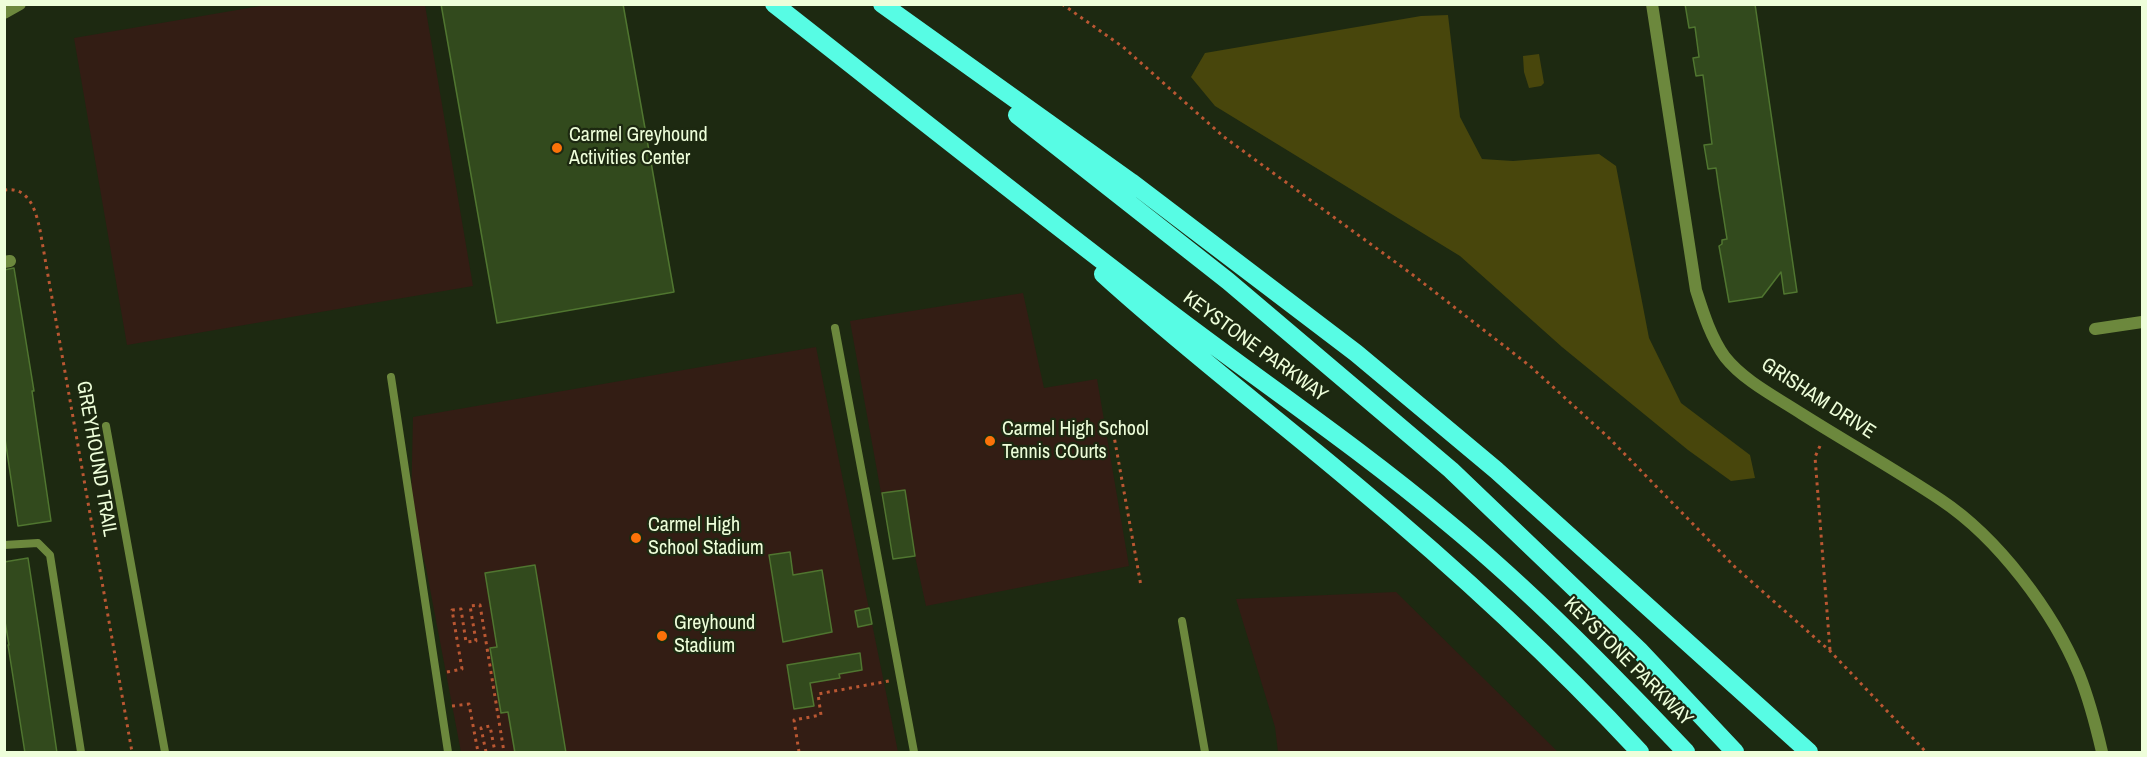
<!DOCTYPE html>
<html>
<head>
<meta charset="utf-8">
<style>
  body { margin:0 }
  #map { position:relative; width:2147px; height:757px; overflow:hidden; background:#1d2911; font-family:"Archivo Narrow",sans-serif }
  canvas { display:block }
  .frame { position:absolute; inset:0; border:6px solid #eefeda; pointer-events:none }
</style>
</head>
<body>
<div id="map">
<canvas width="2147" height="757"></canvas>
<div class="frame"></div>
</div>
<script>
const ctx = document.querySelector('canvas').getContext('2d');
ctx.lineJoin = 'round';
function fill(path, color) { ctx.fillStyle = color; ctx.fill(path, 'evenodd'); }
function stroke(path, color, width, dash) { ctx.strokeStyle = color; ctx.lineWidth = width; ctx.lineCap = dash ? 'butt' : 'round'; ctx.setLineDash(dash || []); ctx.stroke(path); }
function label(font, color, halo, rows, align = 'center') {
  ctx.font = font + ' "Archivo Narrow",sans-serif'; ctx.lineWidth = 4.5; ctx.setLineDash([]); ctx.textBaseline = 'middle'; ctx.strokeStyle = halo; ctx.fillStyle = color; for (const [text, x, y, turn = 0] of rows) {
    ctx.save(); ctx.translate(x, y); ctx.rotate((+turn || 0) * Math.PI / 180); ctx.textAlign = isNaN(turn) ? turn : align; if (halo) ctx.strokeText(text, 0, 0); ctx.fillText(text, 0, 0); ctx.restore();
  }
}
const green = new Path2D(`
  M272 4 425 5 473 286 127 345 74 38Z
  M1023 293 1044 388 1097 379 1129 566 926 606 915 556 893 559 850 321Z
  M816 347 898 752H461L426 568 411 508 413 417Z
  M1396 592 1558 752H1278L1275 727 1236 599Z`);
const water = new Path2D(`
  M1448 15 1460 117 1482 159 1513 161 1599 154 1616 166 1649 338 1681 403 1750 455 1755 478 1731 481 1688 450 1562 347 1460 256 1215 106 1191 77 1205 53 1421 16Z
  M1539 54 1544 83 1541 86 1529 88 1524 72 1523 56Z`);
const building = new Path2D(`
  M441 4H623L674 292 497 323Z
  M1685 4H1755L1797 292 1784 294 1781 272 1762 297 1729 302 1719 246 1722 244V240L1727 239 1719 189 1716 168 1708 169 1704 145 1712 144 1703 75 1696 76 1693 58 1699 57 1695 27 1689 28Z
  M14 268 34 391H32L51 521 18 526 4 432V270Z
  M905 490 915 556 893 559 882 493Z
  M790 552 793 575 822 570 832 632 783 642 769 555Z
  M28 558 39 630 57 753H25L8 645H9L4 616V562Z
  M535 565 566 753H515L508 712 501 713 490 648 497 647 485 573Z
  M869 608 872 624 858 627 855 611Z
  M860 653 862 670 839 674 840 678 810 683 814 706 794 709 787 665Z`);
const path = new Path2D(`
  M1062 4 1123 47 1224 137 1413 275 1530 366 1609 438 1735 567 1830 651 1926 752
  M4 190C30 186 36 212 40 230L132 752
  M1112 425 1141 586
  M1820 446 1815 457 1830 650
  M447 672 462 669 452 610 461 609 466 642 476 641 470 606 480 605 504 752
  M452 706 469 704 478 752
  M486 752 481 728 490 726 495 752
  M799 752 794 720 821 715 818 694 889 681`);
const service = new Path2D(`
  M835 328 914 752
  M391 377 448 752
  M106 426 165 752
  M4 545 38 543 50 555 81 752
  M1182 621 1205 752`);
const minor = new Path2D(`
  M1652 4 1696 290C1703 312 1711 338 1725 357 1744 381 1776 397 1802 414 1848 443 1896 470 1941 500 1998 538 2053 611 2079 674 2089 699 2096 726 2102 752
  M4 13 20 4
  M4 262 10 261
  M2095 329 2142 322`);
const motorway = new Path2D(`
  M774 4C908 109 1041 215 1177 318 1267 386 1360 449 1447 522 1532 592 1610 672 1686 752
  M882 4 1131 182 1356 353 1496 470 1809 752
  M1017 115 1228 281 1451 470 1639 650 1735 752
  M1103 274C1183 347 1270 413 1353 483 1454 567 1551 656 1640 752`);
const markers = [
  [557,148,6,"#fb7209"],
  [990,441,6,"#fb7209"],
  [636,538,6,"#fb7209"],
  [662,636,6,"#fb7209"]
];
const poiNames = [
  ["Carmel Greyhound",569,136],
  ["Activities Center",569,159],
  ["Carmel High School",1002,430],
  ["Tennis COurts",1002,453],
  ["Carmel High",648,526],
  ["School Stadium",648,549],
  ["Greyhound",674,624],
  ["Stadium",674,647]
];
const streetNames = [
  ["KEYSTONE PARKWAY",1255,347,36],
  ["GRISHAM DRIVE",1818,399,33],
  ["GREYHOUND TRAIL",96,459,80],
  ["KEYSTONE PARKWAY",1628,662,45]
];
fill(green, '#331d14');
fill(water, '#48460c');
fill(building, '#324a1d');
stroke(building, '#507630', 1.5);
stroke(path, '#ba5732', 3, [3, 4.5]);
stroke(service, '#6c883d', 8);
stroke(minor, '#6c883d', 12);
stroke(motorway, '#57fce4', 18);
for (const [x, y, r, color] of markers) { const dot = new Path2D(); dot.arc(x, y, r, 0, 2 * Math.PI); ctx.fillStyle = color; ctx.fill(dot); stroke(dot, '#1d2911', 2); }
label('20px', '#eefeda', '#1d2911', poiNames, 'left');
label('20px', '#eefeda', '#1d2911', streetNames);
</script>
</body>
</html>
